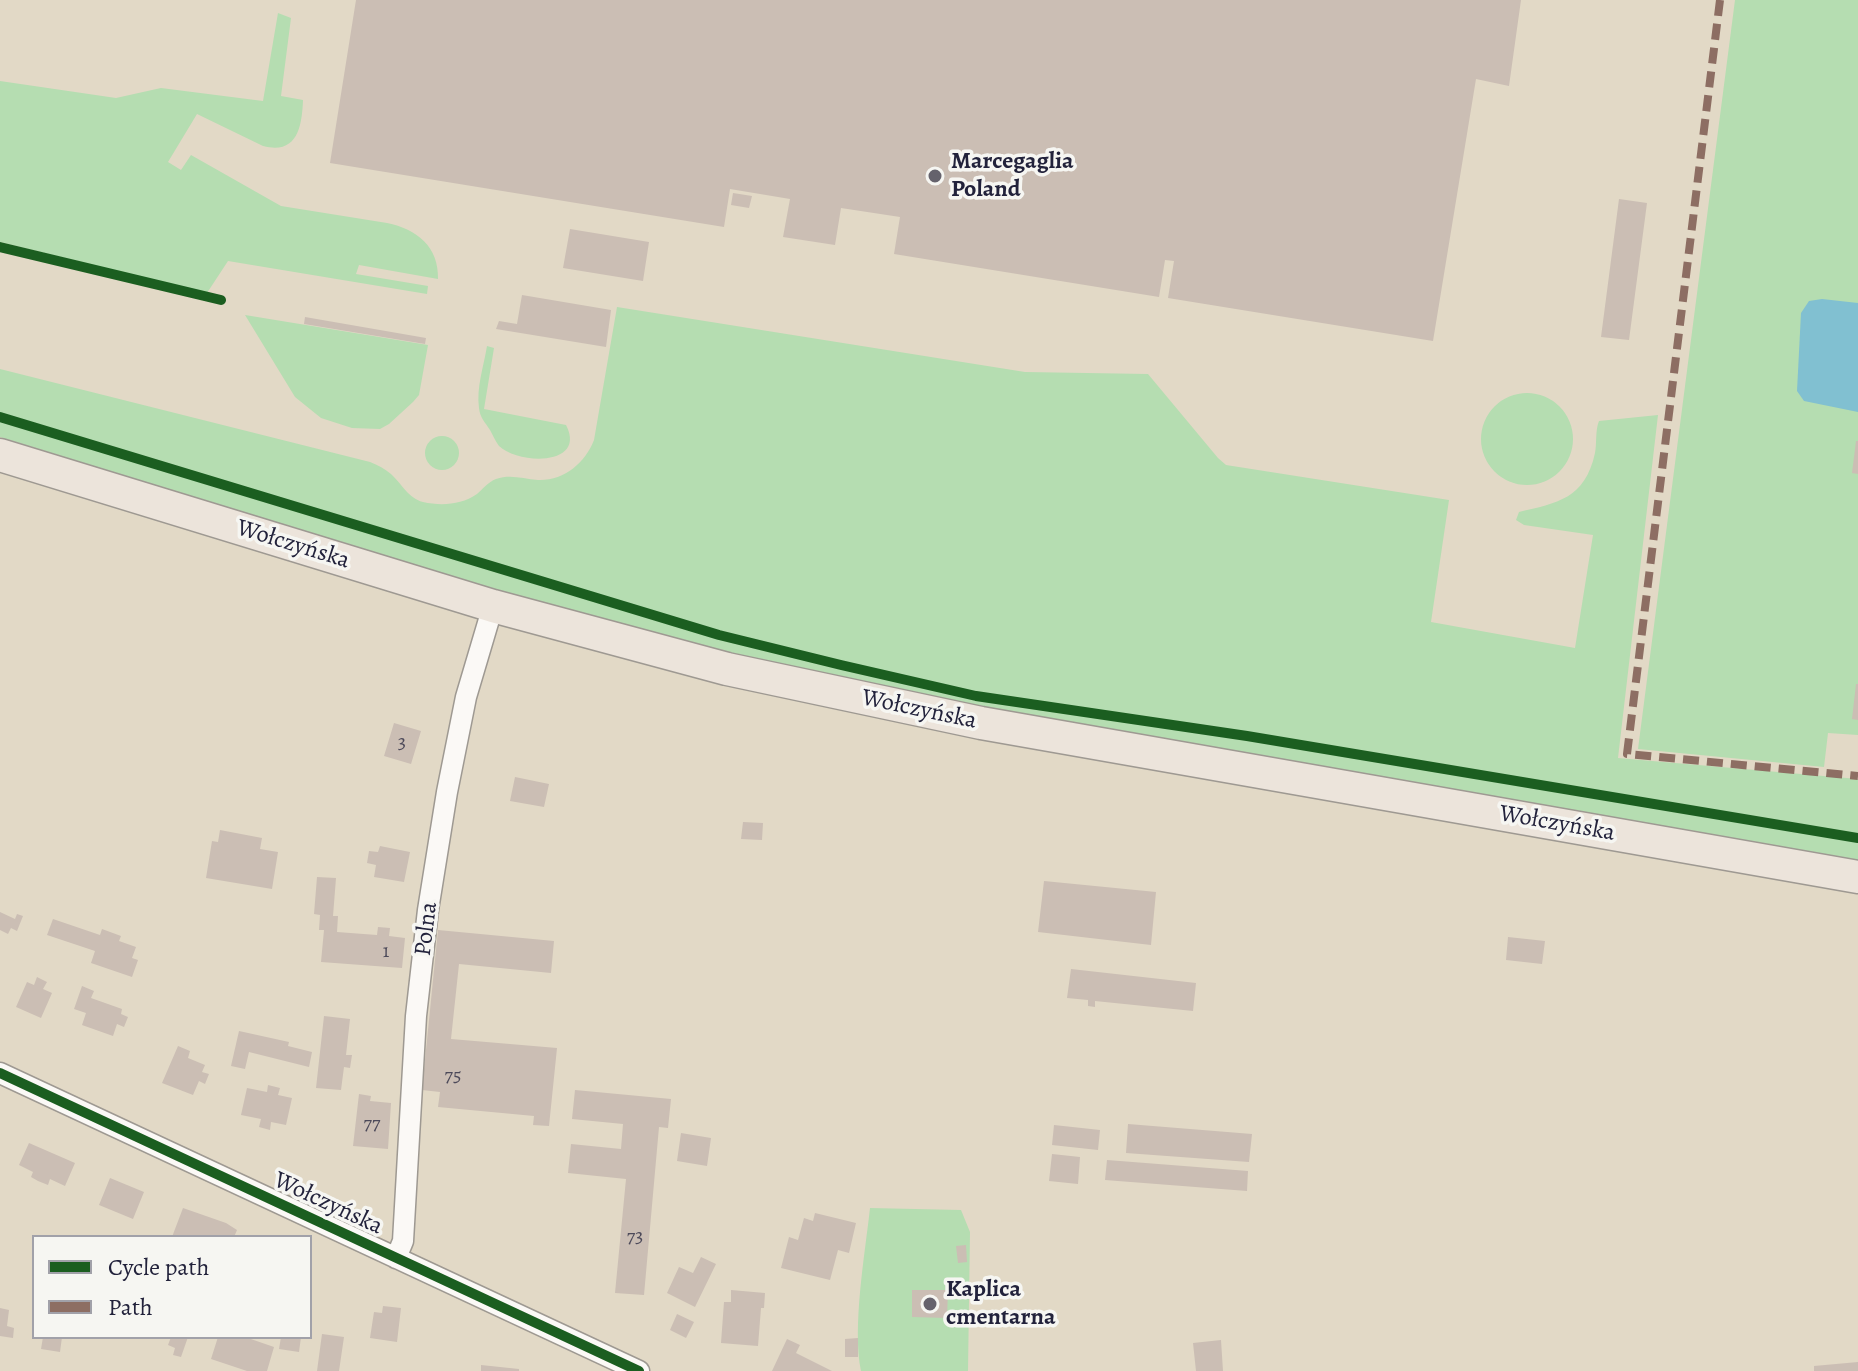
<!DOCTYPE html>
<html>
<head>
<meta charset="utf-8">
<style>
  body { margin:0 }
  #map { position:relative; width:1858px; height:1371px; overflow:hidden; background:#e2d9c6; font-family:Alegreya,serif }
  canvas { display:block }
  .legend { position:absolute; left:32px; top:1235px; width:280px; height:104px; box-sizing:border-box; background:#f6f6f2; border:2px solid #a1a1a9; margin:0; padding:10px 14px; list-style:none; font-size:24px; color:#22223b }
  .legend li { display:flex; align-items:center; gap:16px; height:40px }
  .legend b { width:40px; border:2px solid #a1a1a9 }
</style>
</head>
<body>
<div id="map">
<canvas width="1858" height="1371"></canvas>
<ul class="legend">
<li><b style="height:10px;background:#1b5e20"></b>Cycle path</li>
<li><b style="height:10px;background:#8d6e63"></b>Path</li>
</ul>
</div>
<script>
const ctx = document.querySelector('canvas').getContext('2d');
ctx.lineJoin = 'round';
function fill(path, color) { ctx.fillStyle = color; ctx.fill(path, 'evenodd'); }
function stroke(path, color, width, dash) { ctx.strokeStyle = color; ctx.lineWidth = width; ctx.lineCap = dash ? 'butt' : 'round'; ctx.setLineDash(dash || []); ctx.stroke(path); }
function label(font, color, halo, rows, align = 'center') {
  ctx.font = font + ' Alegreya,serif'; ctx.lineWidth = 7; ctx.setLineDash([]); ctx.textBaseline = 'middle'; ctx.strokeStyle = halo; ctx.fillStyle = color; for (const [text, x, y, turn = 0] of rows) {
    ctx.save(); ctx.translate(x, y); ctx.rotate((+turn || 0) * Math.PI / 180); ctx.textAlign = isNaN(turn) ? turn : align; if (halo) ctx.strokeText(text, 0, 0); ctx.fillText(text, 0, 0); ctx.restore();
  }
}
const green = new Path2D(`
  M1735 0H1858V735L1828 733 1824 767 1638 749Z
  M278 13 291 18 281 96 303 100C302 127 297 155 263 146L197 114 168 162 181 170 191 155 281 206 387 223C417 229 439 247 438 279L359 265 356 274 428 286 427 294 228 261 207 293 0 242V81L116 98 161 88 263 101Z
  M617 307 1025 372 1148 374 1218 458 1226 465 1449 500 1431 622 1575 648 1593 535 1524 525 1516 520 1519 512C1557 503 1585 499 1595 453 1597 443 1595 431 1599 421L1658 415 1618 758 1858 779V862L980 712 646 638 0 437V369L370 462C378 465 385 469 391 474 402 484 408 498 423 502 441 506 461 505 477 494 483 489 488 482 496 479 511 474 523 479 538 480 564 481 585 463 594 440Z
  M245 315 428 345 419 395 413 402 389 424 380 429 352 428 321 418 295 397Z
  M487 346 494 348 484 409 566 425C587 466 519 465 499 446 495 441 493 435 490 430 485 422 480 418 479 408 476 388 484 365 487 346Z
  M1481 439a46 46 0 1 1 92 0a46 46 0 1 1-92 0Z
  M425 453a17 17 0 1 1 34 0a17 17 0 1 1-34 0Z
  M870 1208 961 1210 970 1232 968 1371H861C852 1327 865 1254 870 1208Z`);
const water = new Path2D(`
  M1822 299 1858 303V412L1804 401 1797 391 1801 313 1809 301Z`);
const building = new Path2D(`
  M356 0H1521L1509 86 1476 79 1433 341 1168 298 1174 261 1165 260 1159 297 894 254 900 217 841 208 835 245 783 237 790 199 730 189 724 227 330 163Z
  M733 193 752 196 749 208 731 205Z
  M1619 199 1647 203 1629 340 1601 337Z
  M570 229 649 242 643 281 563 268Z
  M522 295 611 310 606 347 496 329 499 321 517 324Z
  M305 317 426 338 425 344 304 324Z
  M1856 441H1858V474L1852 473Z
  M1856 684H1858V720L1852 719Z
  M394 723 421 731 411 764 384 756Z
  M515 777 549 784 544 807 510 801Z
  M743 822 763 823 762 840 741 839Z
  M220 830 262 838 260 849 278 852 272 889 206 878 212 841 218 842Z
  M380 846 410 852 404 882 374 877 376 865 367 863 369 851 378 852Z
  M317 877 336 878 333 916H338L337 932 377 935 378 927 390 928 389 936 405 938 402 968 321 962 324 930H319L320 915 314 914Z
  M1044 881 1156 892 1151 945 1038 932Z
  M0 912 15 919 17 914 23 916 17 931 11 928 8 934 0 930Z
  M53 919 100 935 102 929 121 936 119 941 136 947 132 958 138 960 132 977 91 963 95 951 47 935Z
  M438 930 554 941 551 973 459 964 451 1039 557 1048 549 1126 533 1125 534 1116 438 1107 440 1092 422 1090Z
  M1508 937 1545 941 1542 964 1506 960Z
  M1071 969 1196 983 1193 1011 1095 1001V1007L1088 1006V1000L1067 998Z
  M37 977 47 982 43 989 52 993 41 1018 16 1007 27 982 34 985Z
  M82 986 94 991 91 998 122 1009 121 1014 128 1017 124 1027 117 1024 113 1036 82 1025 86 1013 74 1009Z
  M324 1016 350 1019 346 1055H352L350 1068 344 1067 341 1090 316 1088Z
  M239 1031 289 1042 288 1046 312 1052 309 1067 249 1052 245 1069 231 1066Z
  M178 1046 190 1051 188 1058 205 1065 202 1072 209 1074 205 1084 199 1081 193 1095 162 1083Z
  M268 1085 280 1088 278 1095 292 1098 286 1125 271 1122 270 1130 259 1127 261 1119 241 1115 247 1088 267 1092Z
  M575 1090 671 1099 668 1128 659 1127 644 1295 615 1293 626 1179 568 1173 571 1144 621 1149 623 1124 572 1119Z
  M359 1094 371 1096 370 1101 391 1103 388 1149 353 1146Z
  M1128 1124 1252 1134 1249 1162 1126 1153Z
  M1054 1125 1100 1130 1098 1150 1052 1145Z
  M681 1133 711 1138 707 1166 677 1161Z
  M29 1143 75 1163 65 1186 50 1179 48 1185 38 1181 31 1177 33 1172 19 1165Z
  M1052 1154 1080 1157 1078 1184 1049 1181Z
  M1107 1160 1248 1171 1247 1191 1105 1180Z
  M110 1178 144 1192 133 1219 99 1205Z
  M183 1208 226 1223 237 1230 234 1237H172Z
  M815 1213 856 1223 849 1253 838 1250 830 1280 781 1268 789 1237 798 1240 804 1218 813 1221Z
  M966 1245 967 1262 958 1263 956 1246Z
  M701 1257 716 1264 695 1307 667 1293 679 1267 693 1273Z
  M731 1290 765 1293 764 1308H761L758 1346 721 1343 724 1302H731Z
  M912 1290H948L947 1318 912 1317Z
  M383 1306 401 1308 397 1342 370 1338 374 1312 382 1313Z
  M0 1308 9 1310 7 1326 14 1328 13 1338 0 1336Z
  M677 1314 694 1322 686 1338 670 1330Z
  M322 1334 344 1337 339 1371H317Z
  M43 1337H62L60 1352 41 1349Z
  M171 1337H188L181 1357 173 1355 175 1348 168 1345Z
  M218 1337H245L274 1347 267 1371H247L211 1359Z
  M281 1337H301L299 1352 279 1349Z
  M858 1338V1357H845V1339Z
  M787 1339 800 1345 796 1353 832 1371H772Z
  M1221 1340 1223 1371H1196L1193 1343Z
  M1858 1362V1371H1814V1366Z
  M481 1365 519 1369V1371H481Z`);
const street = new Path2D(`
  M0 1073 639 1371
  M396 1258 403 1241 416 1016 428 910 447 792 466 697 493 606`);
const primary = new Path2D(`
  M0 455 493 606 727 669 981 723 1858 877`);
const quiet = new Path2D(`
  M1720 0 1627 754 1858 776`);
const cycleway = new Path2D(`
  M0 247 221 300
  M0 417 719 635 841 665 976 696 1247 736 1858 838
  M0 1073 639 1371`);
const markers = [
  [935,176,8,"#65626c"],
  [930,1304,8,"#65626c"]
];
const numberNames = [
  ["3",402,743],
  ["1",386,952],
  ["75",453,1076],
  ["77",372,1124],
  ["73",635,1237]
];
const poiNames = [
  ["Marcegaglia",951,162],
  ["Poland",951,190],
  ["Kaplica",946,1290],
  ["cmentarna",946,1318]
];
const streetNames = [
  ["Wołczyńska",293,545,17],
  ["Wołczyńska",919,710,12],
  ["Wołczyńska",1557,824,10],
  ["Polna",427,929,-83],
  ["Wołczyńska",328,1204,25]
];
fill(green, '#b5ddb1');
fill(water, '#81c0d1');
fill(building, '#cbbeb4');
stroke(street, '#9e9992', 23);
stroke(primary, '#9e9992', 35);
stroke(street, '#fbf9f6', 20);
stroke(primary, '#ece4db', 32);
stroke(quiet, '#8d6e63', 8, [16, 8]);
stroke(cycleway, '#1b5e20', 10);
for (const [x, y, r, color] of markers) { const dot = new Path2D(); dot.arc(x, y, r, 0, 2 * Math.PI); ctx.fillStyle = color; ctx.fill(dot); stroke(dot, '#f6f6f2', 3); }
label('20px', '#4c4959', null, numberNames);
label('bold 24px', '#22223b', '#f6f6f2', poiNames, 'left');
label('24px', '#22223b', '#f6f6f2', streetNames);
</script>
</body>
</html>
